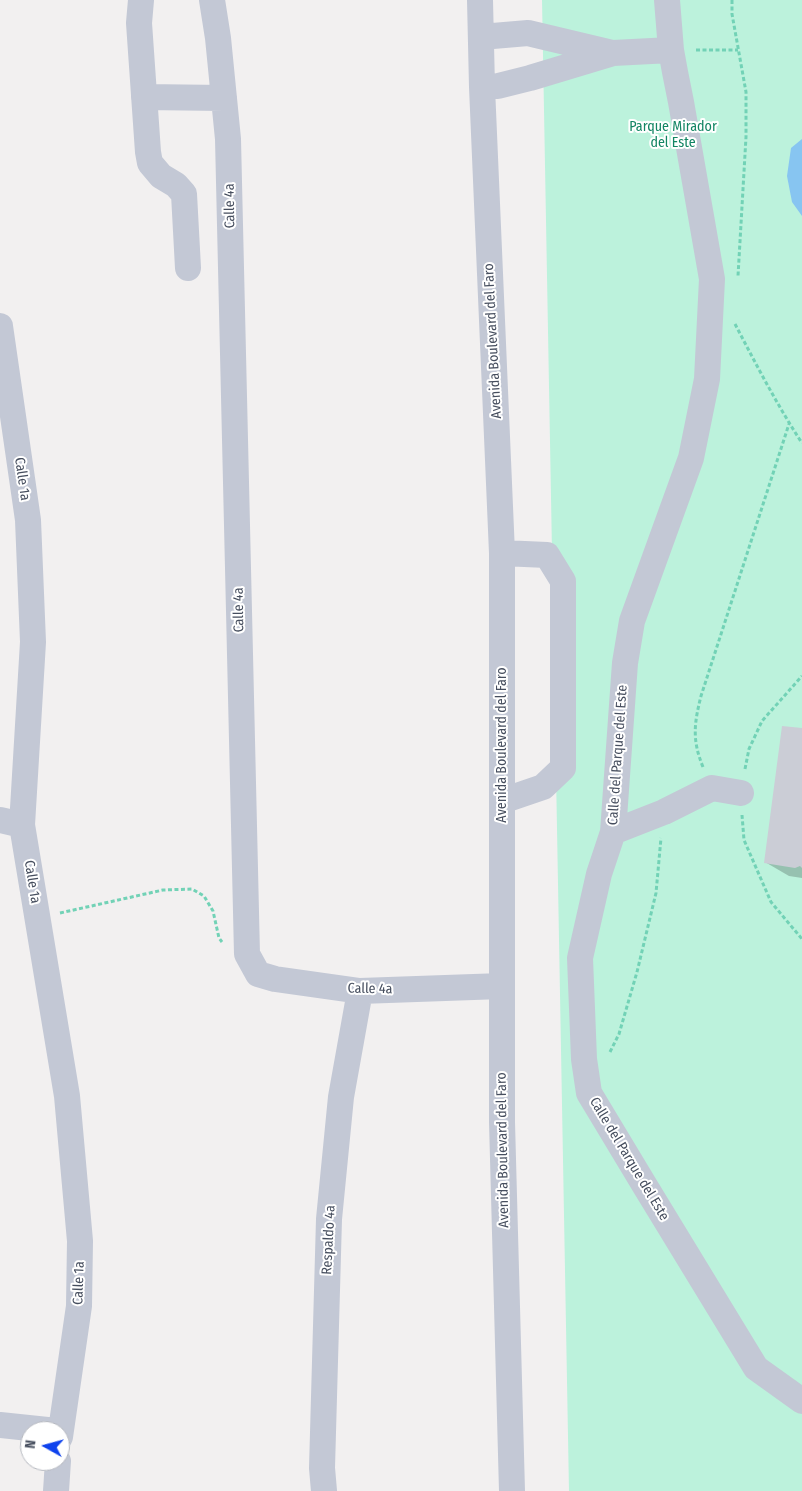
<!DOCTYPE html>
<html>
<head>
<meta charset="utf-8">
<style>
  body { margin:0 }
  #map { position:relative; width:802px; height:1491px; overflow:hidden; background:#f2f0f0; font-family:"Fira Sans Condensed",sans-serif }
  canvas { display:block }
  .north { position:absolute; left:20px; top:1421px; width:50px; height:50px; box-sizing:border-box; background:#fff; border:1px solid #b5b8bf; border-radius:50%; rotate:277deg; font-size:14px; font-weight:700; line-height:20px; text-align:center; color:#464e5e }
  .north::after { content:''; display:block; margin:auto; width:18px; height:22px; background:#0e42ed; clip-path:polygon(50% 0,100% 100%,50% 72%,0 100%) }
</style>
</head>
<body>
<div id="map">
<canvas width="802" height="1491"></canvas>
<div class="north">N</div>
</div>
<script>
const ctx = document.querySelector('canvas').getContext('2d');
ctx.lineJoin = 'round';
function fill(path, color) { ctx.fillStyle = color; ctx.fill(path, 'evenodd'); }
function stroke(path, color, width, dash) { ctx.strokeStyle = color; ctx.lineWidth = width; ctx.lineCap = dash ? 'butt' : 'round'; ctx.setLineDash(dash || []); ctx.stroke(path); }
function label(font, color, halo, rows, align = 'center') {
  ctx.font = font + ' "Fira Sans Condensed",sans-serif'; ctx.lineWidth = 4; ctx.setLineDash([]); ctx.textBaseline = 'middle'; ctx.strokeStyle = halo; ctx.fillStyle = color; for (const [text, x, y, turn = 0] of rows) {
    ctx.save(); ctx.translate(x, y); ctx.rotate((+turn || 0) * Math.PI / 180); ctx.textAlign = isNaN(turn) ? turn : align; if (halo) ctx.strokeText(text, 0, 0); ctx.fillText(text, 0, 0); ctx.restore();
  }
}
const green = new Path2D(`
  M542 0H802V1491H569Z`);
const water = new Path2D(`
  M802 139V216L792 202 787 176 791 148Z`);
const shadow = new Path2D(`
  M802 729V878L789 876 765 862Z`);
const building = new Path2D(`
  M782 726 802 728V868L800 866 795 868 764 863Z`);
const path = new Path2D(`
  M732 0V14L746 92V137L738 276
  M696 50H738
  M735 324C756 364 777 405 802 443
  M703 767C692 740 694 724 701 696L789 424
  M745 769 749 749 762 721 802 676
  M742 815 744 840 771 902 802 939
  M60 913 163 890 192 889 204 896 213 911 219 938 222 942
  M610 1052 619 1034 637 972 656 893 661 838`);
const minor = new Path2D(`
  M141 0 139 23 148 152 150 163 161 176 176 185 184 194 188 268
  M212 0 218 38 228 139 247 954 258 974 275 979 360 991 502 986
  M480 0 482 87 502 553V1122L512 1491
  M667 0 671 50 675 72 681 102 712 279 707 379 691 458 632 621 625 663 613 832 599 874 580 958 584 1059 589 1093 645 1186 756 1368 802 1401
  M481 37 528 33 612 53
  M498 86 530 78 613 53 671 50
  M144 97 224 98
  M0 326 28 520 33 642 22 825 67 1096 80 1241 79 1306 60 1437
  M502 801 543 787 563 768V581L547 555 502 553
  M0 820 22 825
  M613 832 664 812 712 788 741 793
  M0 1425 57 1431
  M56 1491 58 1461
  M324 1491 322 1468 329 1219 341 1097 360 991`);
const parkNames = [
  ["Parque Mirador",673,127],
  ["del Este",673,143]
];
const streetNames = [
  ["Calle 4a",230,206,-91],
  ["Avenida Boulevard del Faro",493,341,-93],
  ["Calle 1a",22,479,82],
  ["Calle 4a",239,610,-91],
  ["Avenida Boulevard del Faro",502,745,-90],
  ["Calle del Parque del Este",618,755,-86],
  ["Calle 1a",32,882,81],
  ["Calle 4a",370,989,1],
  ["Avenida Boulevard del Faro",503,1150,-91],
  ["Calle del Parque del Este",629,1159,59],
  ["Respaldo 4a",329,1240,-87],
  ["Calle 1a",79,1283,-88]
];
fill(green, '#bcf2dc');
fill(water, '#87c5f1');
fill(shadow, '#0003');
fill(building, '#cbcdd6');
stroke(path, '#72d2b6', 3, [4, 2.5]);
stroke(minor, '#c3c8d5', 26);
label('14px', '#128563', '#fff', parkNames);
label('14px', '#464e5e', '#fff', streetNames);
</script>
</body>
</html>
